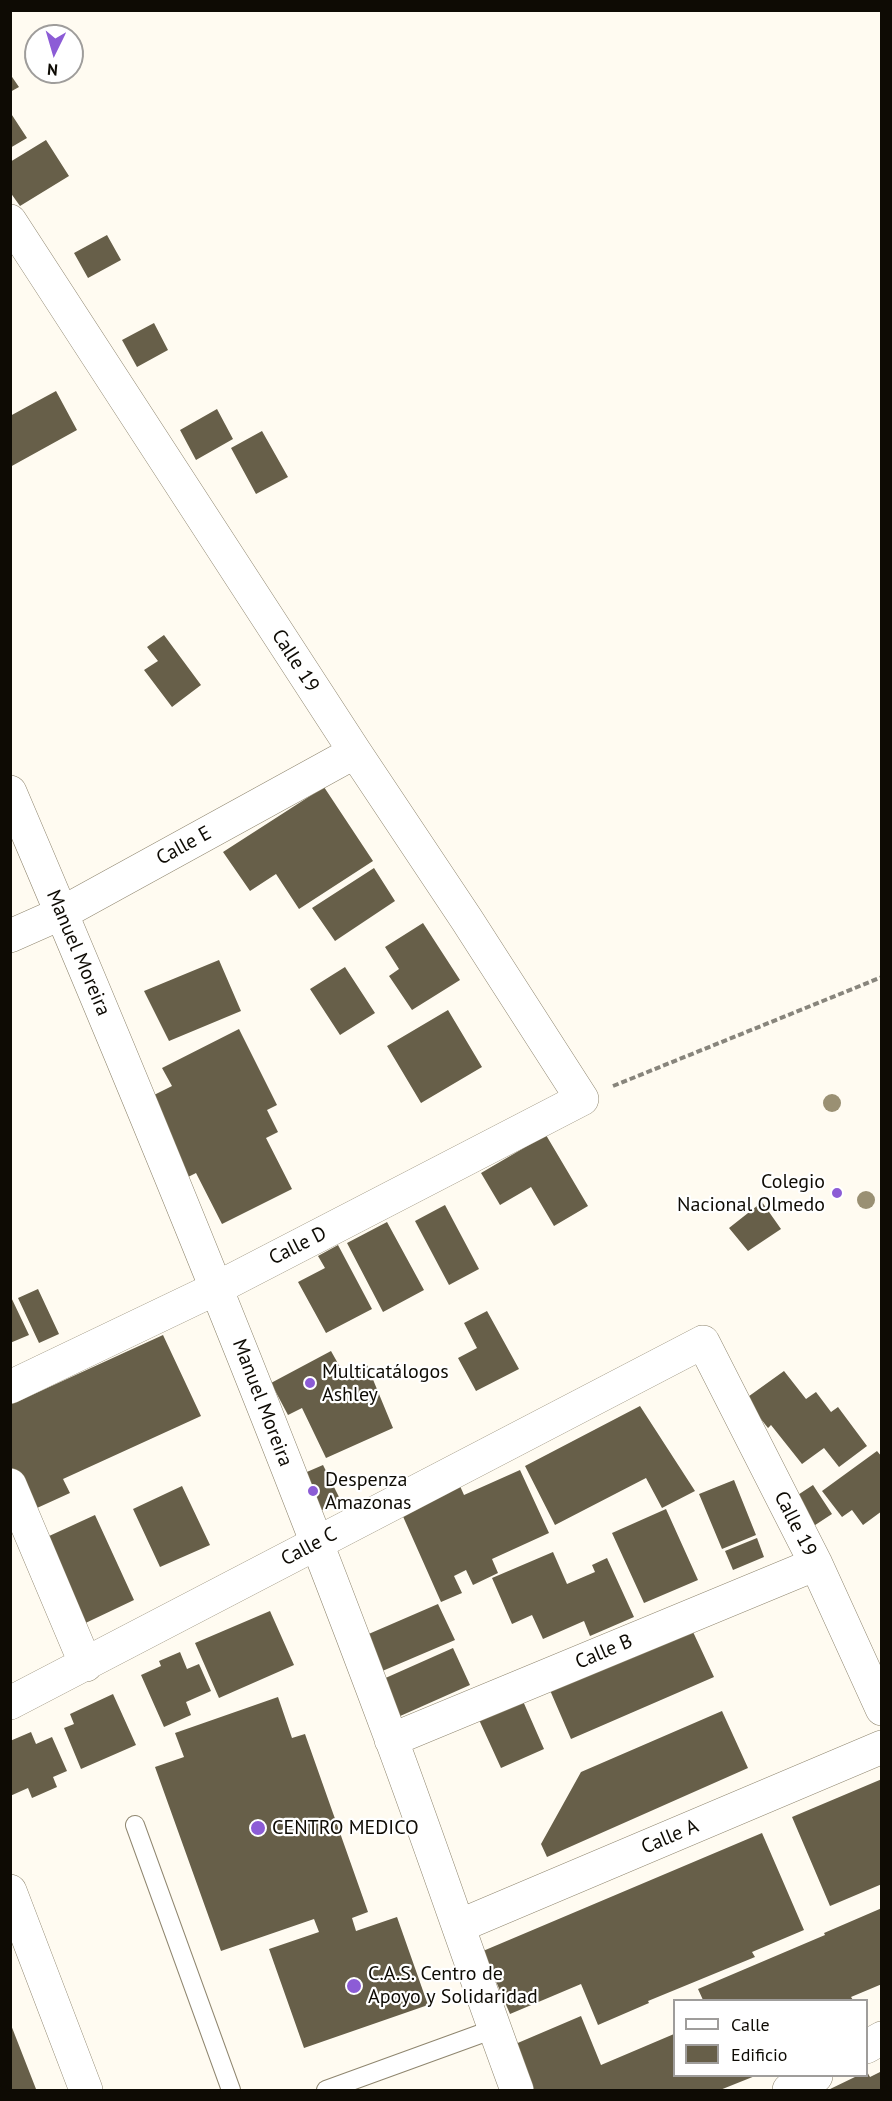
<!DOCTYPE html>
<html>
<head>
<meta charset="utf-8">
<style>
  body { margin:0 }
  #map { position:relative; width:892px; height:2101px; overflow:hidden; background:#fffbf1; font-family:"PT Sans",sans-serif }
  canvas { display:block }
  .frame { position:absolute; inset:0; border:12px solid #0e0b04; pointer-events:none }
  .legend { position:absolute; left:673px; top:1999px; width:195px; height:78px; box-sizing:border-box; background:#fff; border:2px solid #9f9d9b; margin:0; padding:8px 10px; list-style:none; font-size:18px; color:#0e0b04 }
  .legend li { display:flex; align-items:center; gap:12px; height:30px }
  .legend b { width:30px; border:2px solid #9f9d9b }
  .north { position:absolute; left:24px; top:24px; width:60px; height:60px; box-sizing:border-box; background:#fff; border:2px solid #9f9d9b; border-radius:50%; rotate:185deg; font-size:16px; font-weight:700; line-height:24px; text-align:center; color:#0e0b04 }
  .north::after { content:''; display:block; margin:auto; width:21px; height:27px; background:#8c5cd6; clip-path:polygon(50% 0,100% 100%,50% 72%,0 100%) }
</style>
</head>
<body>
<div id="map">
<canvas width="892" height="2101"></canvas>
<div class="frame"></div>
<ul class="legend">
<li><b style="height:8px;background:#fff"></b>Calle</li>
<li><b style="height:16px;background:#675f49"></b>Edificio</li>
</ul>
<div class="north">N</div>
</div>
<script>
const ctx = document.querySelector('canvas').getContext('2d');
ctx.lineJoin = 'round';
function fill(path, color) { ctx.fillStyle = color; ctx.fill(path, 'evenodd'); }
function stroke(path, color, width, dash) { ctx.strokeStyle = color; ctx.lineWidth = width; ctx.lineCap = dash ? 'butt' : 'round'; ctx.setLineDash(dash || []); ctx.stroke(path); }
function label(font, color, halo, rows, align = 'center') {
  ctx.font = font + ' "PT Sans",sans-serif'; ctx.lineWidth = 4.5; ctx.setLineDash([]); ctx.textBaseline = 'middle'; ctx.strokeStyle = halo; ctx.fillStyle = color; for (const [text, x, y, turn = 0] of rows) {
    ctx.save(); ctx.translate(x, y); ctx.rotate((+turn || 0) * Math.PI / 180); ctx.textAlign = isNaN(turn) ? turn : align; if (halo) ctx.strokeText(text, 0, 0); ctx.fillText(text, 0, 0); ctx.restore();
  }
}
const building = new Path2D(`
  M10 74 19 87 10 92Z
  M10 112 27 138 10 148Z
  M46 140 69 176 20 206 10 192V162Z
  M107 235 121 260 88 278 74 253Z
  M154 323 168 350 137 367 122 340Z
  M56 391 77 430 10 467V416Z
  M217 409 233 439 196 460 180 430Z
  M262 431 288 477 256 494 231 448Z
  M164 635 201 685 172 707 144 670 158 661 147 647Z
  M324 787 373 861 299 909 276 874 250 891 223 852Z
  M374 868 395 901 335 941 312 908Z
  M423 923 460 980 412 1010 389 976 399 969 385 947Z
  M219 960 241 1011 169 1041 144 991Z
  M345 967 375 1013 340 1035 310 989Z
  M448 1010 482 1067 421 1103 387 1046Z
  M239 1029 277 1105 267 1110 278 1132 266 1138 292 1189 222 1224 196 1173 182 1180 169 1155 178 1151 150 1097 172 1086 162 1068Z
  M546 1135 588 1206 554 1226 531 1187 500 1205 481 1173Z
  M762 1202 781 1229 748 1251 729 1228Z
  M445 1205 479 1269 449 1285 415 1221Z
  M387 1222 424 1290 383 1312 347 1243Z
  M338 1245 372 1309 326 1333 298 1282 325 1268 318 1256Z
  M38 1289 59 1334 39 1343 18 1298Z
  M10 1295 29 1335 10 1343Z
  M487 1311 519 1369 476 1391 458 1358 477 1348 464 1323Z
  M163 1335 201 1416 63 1479 70 1493 26 1513 10 1479V1405Z
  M331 1351 345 1376 367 1365 393 1428 326 1458 302 1408 288 1415 271 1383Z
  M784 1371 806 1399 816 1392 831 1412 838 1407 867 1446 839 1467 824 1448 802 1464 771 1425 768 1428 745 1399Z
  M640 1406 695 1491 662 1508 646 1478 555 1525 525 1466Z
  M877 1451 882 1457V1511L863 1525 852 1510 842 1517 822 1491Z
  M323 1465 341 1501 301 1520 286 1481Z
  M520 1470 549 1533 492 1559 498 1573 473 1585 466 1570 454 1576 462 1593 441 1602 401 1512 460 1486 464 1495Z
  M734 1480 756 1535 722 1549 699 1494Z
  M813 1485 832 1514 803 1533 784 1504Z
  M182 1486 210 1545 160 1567 133 1509Z
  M666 1509 698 1580 644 1603 612 1533Z
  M95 1515 134 1600 75 1628 36 1542Z
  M757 1538 764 1557 733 1570 725 1551Z
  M553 1552 567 1584 595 1572 592 1565 607 1558 634 1617 590 1636 584 1621 543 1639 532 1615 512 1624 492 1578Z
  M438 1604 455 1640 380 1672 364 1636Z
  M270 1611 294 1665 219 1698 195 1643Z
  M687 1619 714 1677 571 1739 546 1681Z
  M453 1648 470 1685 398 1717 381 1680Z
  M180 1652 187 1669 199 1664 211 1691 186 1702 191 1715 164 1727 141 1675 161 1666 159 1661Z
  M519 1692 544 1749 501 1768 475 1711Z
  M113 1694 136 1745 81 1769 64 1728 74 1724 70 1714Z
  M278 1697 292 1738 305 1734 368 1912 352 1918 356 1931 397 1917 428 2005 304 2048 269 1949 319 1932 314 1919 221 1951 155 1767 184 1757 175 1733Z
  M722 1711 748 1768 547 1857 541 1844 581 1772Z
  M31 1732 36 1744 52 1737 67 1771 53 1777 57 1787 32 1798 28 1788 10 1796V1741Z
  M882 1779V1884L830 1906 792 1817Z
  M762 1833 804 1930 752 1952 755 1957 648 2001 649 2003 598 2025 581 1984 510 2014 483 1951Z
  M882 1908V1984L851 1997 853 2000H703L698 1989 825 1935 824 1933Z
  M581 2016 601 2065 674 2034V2076H755L720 2090H532L513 2045Z
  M11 2025 36 2089 31 2090H10Z
  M866 2070 870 2077 882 2071V2090H828L857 2076H866Z`);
const path = new Path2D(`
  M613 1086 882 977`);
const service = new Path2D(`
  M135 1825 231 2090
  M326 2090 494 2029`);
const minor = new Path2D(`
  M10 221 355 752 467 920 582 1099 217 1288 10 1387
  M10 792C144 1106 273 1421 392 1741 435 1857 474 1974 517 2090
  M10 936 62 913 355 752
  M10 1485 86 1665
  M10 1703 703 1342 816 1564 882 1709
  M391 1740 816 1564
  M10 1891 86 2090
  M459 1926 882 1747
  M866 2047 882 2038
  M789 2090 816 2076`);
const trees = [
  [832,1103],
  [866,1200]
];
const markers = [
  [837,1193,6,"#8c5cd6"],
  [310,1383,6,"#8c5cd6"],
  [313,1491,6,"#8c5cd6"],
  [258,1828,8,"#8c5cd6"],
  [354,1986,8,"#8c5cd6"]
];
const streetNames = [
  ["Calle 19",295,661,57],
  ["Calle E",184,846,-29],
  ["Manuel Moreira",78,953,67],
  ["Calle D",298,1246,-27],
  ["Manuel Moreira",262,1403,69],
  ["Calle 19",795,1524,63],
  ["Calle C",309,1547,-28],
  ["Calle B",604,1652,-23],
  ["Calle A",670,1837,-23]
];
const poiNames = [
  ["Colegio",825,1182,"right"],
  ["Nacional Olmedo",825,1205,"right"],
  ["Multicatálogos",322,1372],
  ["Ashley",322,1395],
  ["Despenza",325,1480],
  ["Amazonas",325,1503],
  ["CENTRO MEDICO",272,1828],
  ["C.A.S. Centro de",368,1974],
  ["Apoyo y Solidaridad",368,1997]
];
fill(building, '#675f49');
stroke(service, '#8f866f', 20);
stroke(minor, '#8f866f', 34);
stroke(path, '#88857c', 4, [6, 3]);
stroke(service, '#fff', 18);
stroke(minor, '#fff', 33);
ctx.fillStyle = '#9a9073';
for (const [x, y] of trees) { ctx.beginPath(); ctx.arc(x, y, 9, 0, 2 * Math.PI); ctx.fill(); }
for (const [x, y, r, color] of markers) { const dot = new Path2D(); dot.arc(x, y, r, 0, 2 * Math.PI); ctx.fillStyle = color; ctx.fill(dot); stroke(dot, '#fff', 2); }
label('20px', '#0e0b04', '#fff', streetNames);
label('20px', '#0e0b04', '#fff', poiNames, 'left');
</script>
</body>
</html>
